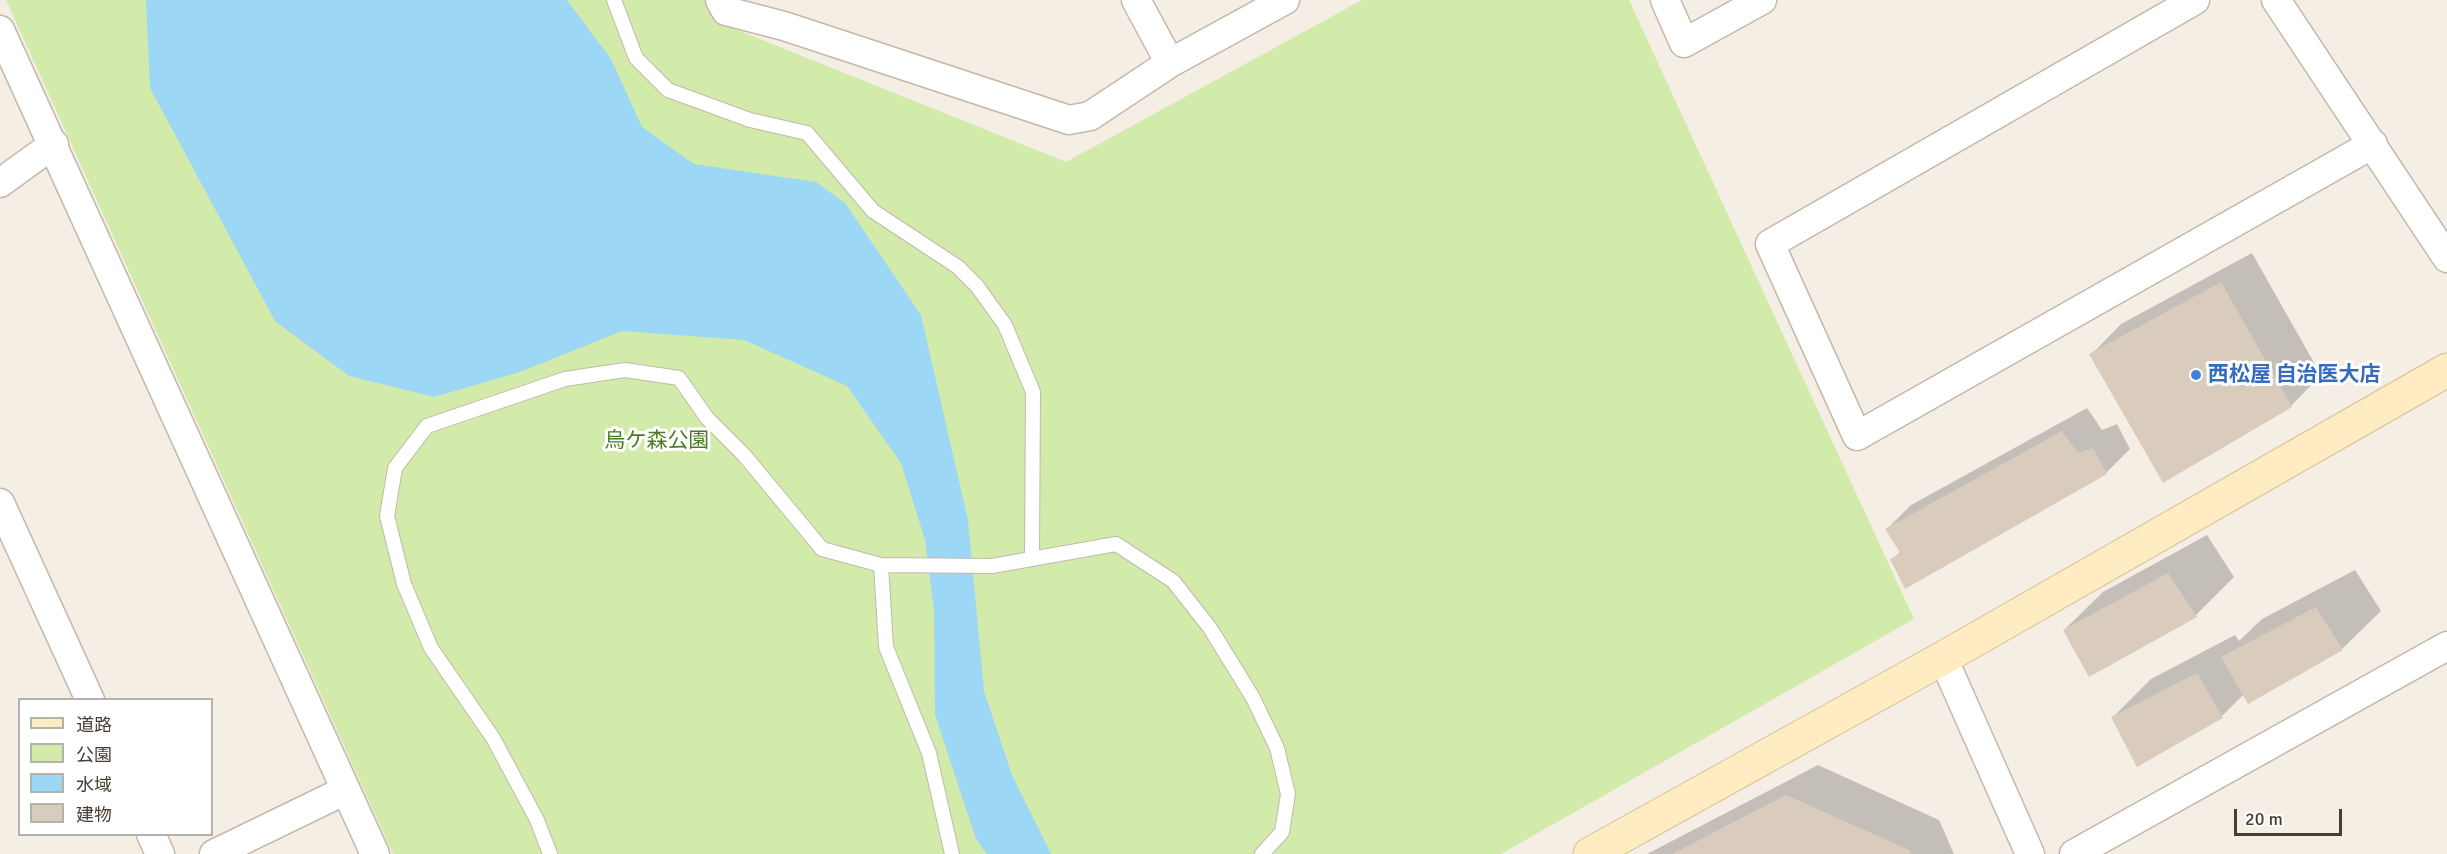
<!DOCTYPE html>
<html>
<head>
<meta charset="utf-8">
<style>
  body { margin:0 }
  #map { position:relative; width:2447px; height:854px; overflow:hidden; background:#f4eee5; font-family:Signika,"Noto Sans JP",sans-serif }
  canvas { display:block }
  .legend { position:absolute; left:18px; top:698px; width:195px; height:138px; box-sizing:border-box; background:#fff; border:2px solid #b5b2ae; margin:0; padding:8px 10px; list-style:none; font-size:18px; color:#463e34 }
  .legend li { display:flex; align-items:center; gap:12px; height:30px }
  .legend b { width:30px; border:2px solid #b5b2ae }
  .scale { position:absolute; left:2234px; top:809px; width:108px; height:27px; box-sizing:border-box; border:3px solid #463e34; border-top:0; padding-left:8px; font-size:18px; line-height:21px; white-space:nowrap; color:#463e34; -webkit-text-stroke:4px #fff; paint-order:stroke }
</style>
</head>
<body>
<div id="map">
<canvas width="2447" height="854"></canvas>
<ul class="legend">
<li><b style="height:8px;background:#ffecc3"></b>道路</li>
<li><b style="height:16px;background:#d3ebaa"></b>公園</li>
<li><b style="height:16px;background:#9cd8f5"></b>水域</li>
<li><b style="height:16px;background:#d9ccbc"></b>建物</li>
</ul>
<div class="scale">20 m</div>
</div>
<script>
const ctx = document.querySelector('canvas').getContext('2d');
ctx.lineJoin = 'round';
function fill(path, color) { ctx.fillStyle = color; ctx.fill(path, 'evenodd'); }
function stroke(path, color, width, dash) { ctx.strokeStyle = color; ctx.lineWidth = width; ctx.lineCap = dash ? 'butt' : 'round'; ctx.setLineDash(dash || []); ctx.stroke(path); }
function label(font, color, halo, rows, align = 'center') {
  ctx.font = font + ' Signika,"Noto Sans JP",sans-serif'; ctx.lineWidth = 6; ctx.setLineDash([]); ctx.textBaseline = 'middle'; ctx.strokeStyle = halo; ctx.fillStyle = color; for (const [text, x, y, turn = 0] of rows) {
    ctx.save(); ctx.translate(x, y); ctx.rotate((+turn || 0) * Math.PI / 180); ctx.textAlign = isNaN(turn) ? turn : align; if (halo) ctx.strokeText(text, 0, 0); ctx.fillText(text, 0, 0); ctx.restore();
  }
}
const green = new Path2D(`
  M6 0H706L715 21 1066 162 1362 0H1629L1914 619 1501 854H393Z`);
const water = new Path2D(`
  M146 0H567L611 59 642 127 694 164 816 182 845 203 921 315 968 520 984 691 1012 775 1051 854H987L976 839 935 715 934 610 925 540 901 463 847 386 744 340 622 331 517 373 434 397 349 376 275 321 150 88Z`);
const shadow = new Path2D(`
  M2252 253 2321 375 2291 406 2091 355 2121 324Z
  M2087 408 2102 430 2117 424 2130 449 2106 473 1892 560 1901 551 1887 529 1911 505Z
  M2207 535 2234 577 2196 615 2064 630 2103 592Z
  M2355 570 2381 611 2342 649 2248 702 2244 694 2222 716 2113 717 2151 679 2235 635 2239 641 2262 619Z
  M1818 765 1939 820 1954 854H1647Z`);
const building = new Path2D(`
  M2221 282 2292 407 2163 483 2089 354Z
  M2062 431 2078 453 2093 448 2107 474 1905 589 1890 559 1901 554 1885 529Z
  M2168 573 2197 617 2089 677 2063 630Z
  M2316 607 2343 650 2248 704 2221 657Z
  M2197 673 2223 718 2137 767 2111 717Z
  M1786 795 1909 850 1911 854H1672Z`);
const lane = new Path2D(`
  M614 0 636 58 668 90 750 120 807 133 873 211 958 267 977 286 1005 325 1033 392 1032 556
  M881 565 886 647 929 753 952 854
  M550 854 537 820 493 738 431 648 404 584 387 516 395 468 427 426 565 379 625 370 679 378 707 418 744 455 822 549 881 565 992 566 1116 544 1173 581 1210 628 1253 698 1277 748 1288 794 1282 832 1262 854`);
const street = new Path2D(`
  M720 0 726 11 784 26 1069 120 1090 116 1170 63 1285 0
  M1136 0 1170 63
  M1665 0 1684 43 1762 0
  M2195 0 1770 244 1857 436 2373 144
  M2276 0 2447 258
  M0 30 375 854
  M0 183 54 144
  M0 503 90 700
  M1943 658 2030 854
  M151 834 160 854
  M214 854 346 790
  M2074 854 2447 646`);
const secondary = new Path2D(`
  M1590 854 1943 658 2447 370`);
const markers = [
  [2196,375,6,"#3f7fe0"]
];
const shopNames = [
  ["西松屋 自治医大店",2208,375]
];
const parkNames = [
  ["烏ケ森公園",657,441]
];
fill(green, '#d3ebaa');
fill(water, '#9cd8f5');
fill(shadow, '#0003');
fill(building, '#d9ccbc');
stroke(lane, '#c3b8aa', 16);
stroke(street, '#c3b8aa', 31);
stroke(secondary, '#d6bf91', 35);
stroke(lane, '#fff', 14);
stroke(street, '#fff', 28);
stroke(secondary, '#ffecc3', 33);
for (const [x, y, r, color] of markers) { const dot = new Path2D(); dot.arc(x, y, r, 0, 2 * Math.PI); ctx.fillStyle = color; ctx.fill(dot); stroke(dot, '#fff', 2); }
label('bold 21px', '#366cbe', '#fff', shopNames, 'left');
label('21px', '#4c7c23', '#fff', parkNames);
</script>
</body>
</html>
